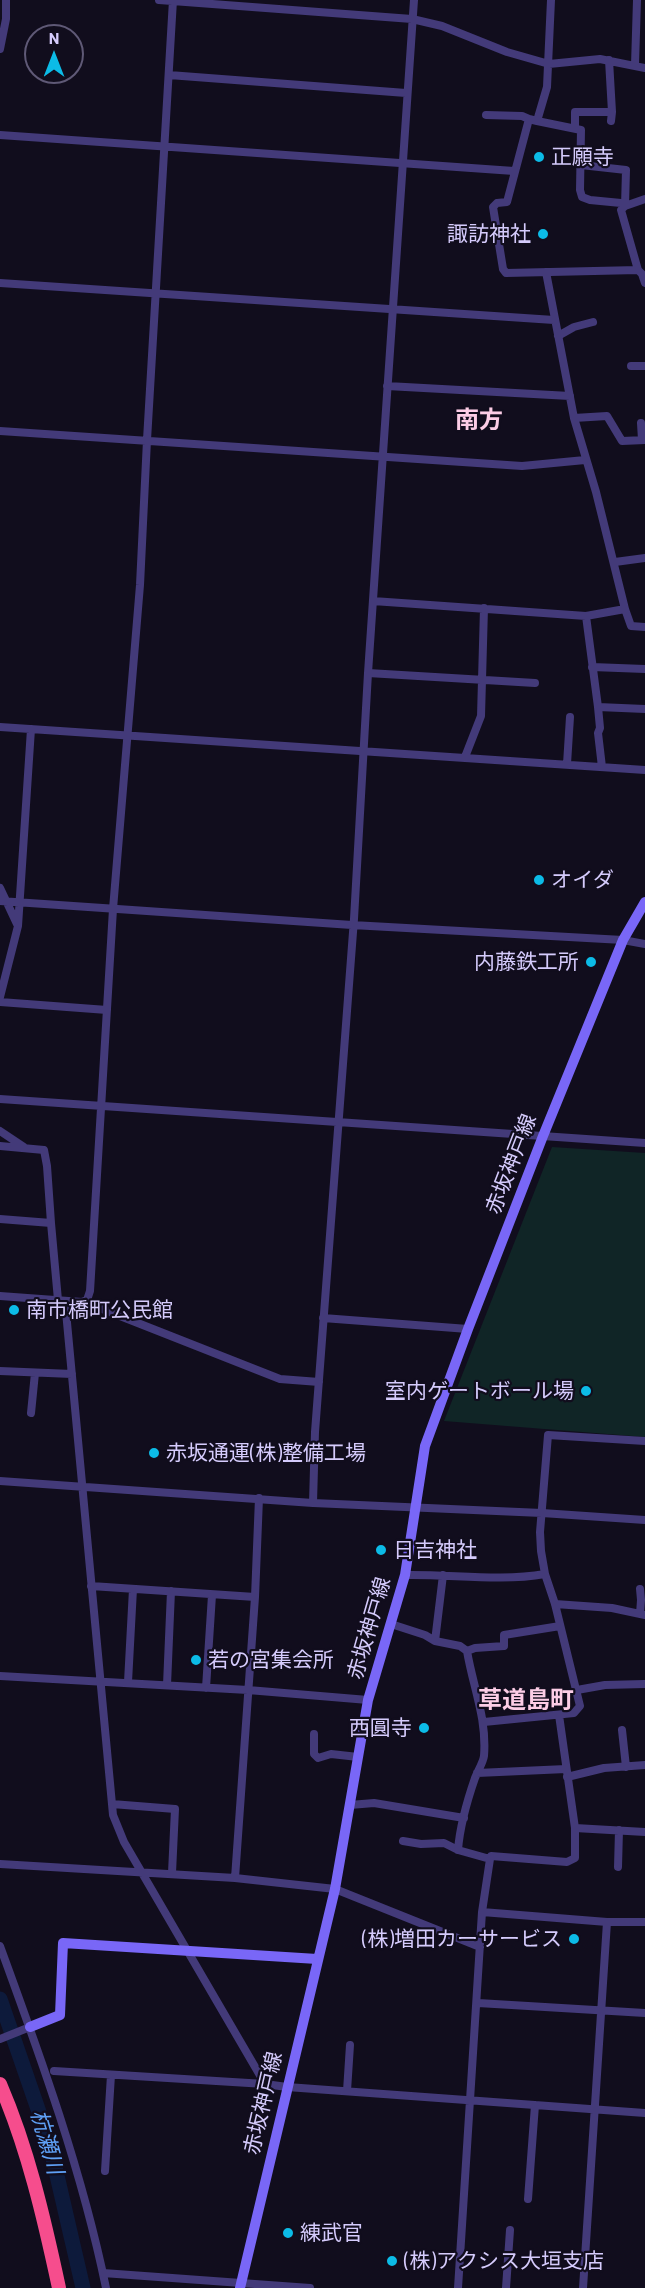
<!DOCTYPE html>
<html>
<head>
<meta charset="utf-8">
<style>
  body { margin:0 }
  #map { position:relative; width:645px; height:2288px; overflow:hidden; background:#110d1d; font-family:Barlow,sans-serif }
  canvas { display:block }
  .north { position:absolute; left:24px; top:24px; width:60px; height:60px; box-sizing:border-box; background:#110d1d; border:2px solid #5f5976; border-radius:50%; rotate:0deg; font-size:16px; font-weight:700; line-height:24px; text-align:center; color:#d5cbfc }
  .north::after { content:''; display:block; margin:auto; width:21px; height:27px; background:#0cbbe7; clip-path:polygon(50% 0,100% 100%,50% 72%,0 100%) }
</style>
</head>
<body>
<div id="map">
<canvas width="645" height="2288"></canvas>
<div class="north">N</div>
</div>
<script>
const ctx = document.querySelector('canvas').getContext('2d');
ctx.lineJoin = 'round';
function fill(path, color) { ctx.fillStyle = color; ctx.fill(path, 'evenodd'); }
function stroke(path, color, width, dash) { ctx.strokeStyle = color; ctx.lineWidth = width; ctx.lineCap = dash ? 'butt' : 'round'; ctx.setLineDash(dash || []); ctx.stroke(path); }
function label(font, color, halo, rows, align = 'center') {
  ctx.font = font + ' Barlow,"Noto Sans JP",sans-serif'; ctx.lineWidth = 4.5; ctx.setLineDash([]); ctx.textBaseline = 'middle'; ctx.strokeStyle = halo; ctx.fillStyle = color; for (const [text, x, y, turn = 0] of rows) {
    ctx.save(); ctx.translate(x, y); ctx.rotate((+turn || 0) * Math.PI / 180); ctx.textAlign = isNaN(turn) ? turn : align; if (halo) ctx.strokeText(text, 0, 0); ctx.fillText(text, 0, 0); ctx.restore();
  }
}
const green = new Path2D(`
  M552 1147 645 1153V1437L444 1421Z`);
const river = new Path2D(`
  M0 1999 49 2141 83 2288`);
const street = new Path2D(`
  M159 0 412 19 442 26 507 52 549 64 600 59 645 68
  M551 0 547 87 537 121 581 130 580 190 582 197 590 200 621 203 625 206 621 210 638 270 642 274 645 283
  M0 49 6 19V0
  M635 65 637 0
  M169 75 406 93
  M486 115 522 116 529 119
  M537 121 529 119 507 202 497 203 493 207 503 269 506 273 638 270
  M611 121 612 112
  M575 127V112H612L609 60
  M0 135 514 171
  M581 165 626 170 625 206 645 199
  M0 283 554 320
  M558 336 574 327 593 322
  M631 366H645
  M387 386 570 396
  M574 418 607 416 622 441 645 440
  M641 423 642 440
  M0 431 522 466 585 460
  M615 562 645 558
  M373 601 586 616 625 609 596 492 574 418 546 272
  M625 609 631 626 645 627
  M586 616 598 707 600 728 598 733 602 767
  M592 667 645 669
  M368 673 535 683
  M598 707 645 709
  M0 727 645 770
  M465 757 481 716 484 608
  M567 764 570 717
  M0 888 17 924
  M0 901 352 925 623 940 645 944
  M0 997 18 926 31 729
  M0 1002 107 1010
  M0 1099 645 1143
  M0 1131 24 1147
  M0 1146 44 1150 47 1166 51 1223
  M0 1219 51 1223 58 1300
  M0 1296 82 1302 87 1300 92 1305 280 1379 319 1382
  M87 1300 90 1291 113 909 140 585 147 440 173 0
  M65 1301 113 1815 124 1842 265 2084
  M323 1318 468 1329
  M0 1371 72 1374
  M31 1413 35 1373
  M0 1481 313 1503 542 1513 645 1520
  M313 1503 315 1432 354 919 368 673 414 0
  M405 1575C452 1574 499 1582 545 1574
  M91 1586 255 1597
  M640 1589 641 1600 640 1614
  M555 1604 612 1608 645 1615
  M391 1624 425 1635 435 1641 460 1646 467 1651C473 1687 487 1718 484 1756 483 1763 478 1770 475 1778 467 1801 460 1825 458 1850
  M435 1641 443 1575
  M467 1651 475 1648 504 1646V1635L560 1626
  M0 1676 248 1690 368 1700
  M128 1682 133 1589
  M167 1685 171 1591
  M206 1688 212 1595
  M577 1690 605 1685 645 1684
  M484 1722 574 1713 580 1706 555 1604 545 1574 541 1551 540 1532 548 1435 645 1441
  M622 1730 626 1767
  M314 1734V1754L318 1758 331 1754 358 1757
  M477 1773 566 1769
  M567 1777 604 1768 645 1765
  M112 1804 175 1809 172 1873
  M350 1805 374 1803 464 1818
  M575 1828 645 1832
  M403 1841 421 1844 444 1843 458 1850 490 1859 482 1912 458 2288
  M490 1859 491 1856 567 1862 575 1858V1828L559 1715
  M0 1864 235 1878 335 1889 480 1947
  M618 1867 619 1830
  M235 1878 255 1597 259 1498
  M482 1912 607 1922
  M0 1946C41 2058 82 2171 106 2288
  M478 2003 645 2013
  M0 2039 30 2027
  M54 2071 265 2084 287 2087 645 2113
  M347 2091 350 2045
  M105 2171 111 2075
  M528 2199 535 2105
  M103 2273 310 2288
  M506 2288 510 2230
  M583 2288 607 1922H645`);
const secondary = new Path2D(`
  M30 2027 60 2015 63 1943 317 1959
  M240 2288 335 1889 368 1700 405 1575 425 1446 468 1329 543 1136 623 940 645 902`);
const highway = new Path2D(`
  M0 2084C28 2149 44 2218 59 2288`);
const markers = [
  [539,157,6,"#0cbbe7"],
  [543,234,6,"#0cbbe7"],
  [539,880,6,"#0cbbe7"],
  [591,962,6,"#0cbbe7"],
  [14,1310,6,"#0cbbe7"],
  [586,1391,6,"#0cbbe7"],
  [154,1453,6,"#0cbbe7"],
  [381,1550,6,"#0cbbe7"],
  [196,1660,6,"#0cbbe7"],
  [424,1728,6,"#0cbbe7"],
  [574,1939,6,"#0cbbe7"],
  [288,2233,6,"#0cbbe7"],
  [392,2261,6,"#0cbbe7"]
];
const poiNames = [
  ["正願寺",551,157],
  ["諏訪神社",531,234,"right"],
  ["オイダ",551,880],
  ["内藤鉄工所",579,962,"right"],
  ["南市橋町公民館",26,1310],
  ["室内ゲートボール場",574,1391,"right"],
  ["赤坂通運(株)整備工場",166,1453],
  ["日吉神社",393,1550],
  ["若の宮集会所",208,1660],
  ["西圓寺",412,1728,"right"],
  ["(株)増田カーサービス",562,1939,"right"],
  ["練武官",300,2233],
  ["(株)アクシス大垣支店",404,2261]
];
const streetNames = [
  ["赤坂神戸線",511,1164,-69],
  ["赤坂神戸線",369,1628,-74],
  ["赤坂神戸線",263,2103,-77]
];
const waterNames = [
  ["杭瀬川",47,2142,74]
];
const quarterNames = [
  ["南方",479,420],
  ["草道島町",526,1700]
];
fill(green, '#102526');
stroke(river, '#0d1a3b', 15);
stroke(street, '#433a79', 8);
stroke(secondary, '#7967f7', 10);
stroke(highway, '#f64d8d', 14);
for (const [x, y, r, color] of markers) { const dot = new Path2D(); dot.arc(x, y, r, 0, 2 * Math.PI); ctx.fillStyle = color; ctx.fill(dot); stroke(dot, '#110d1d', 2); }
label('21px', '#d5cbfc', '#110d1d', poiNames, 'left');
label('21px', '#d5cbfc', '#110d1d', streetNames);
label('italic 22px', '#5fa1f7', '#110d1d', waterNames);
label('bold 24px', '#fccde6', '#110d1d', quarterNames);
</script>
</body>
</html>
